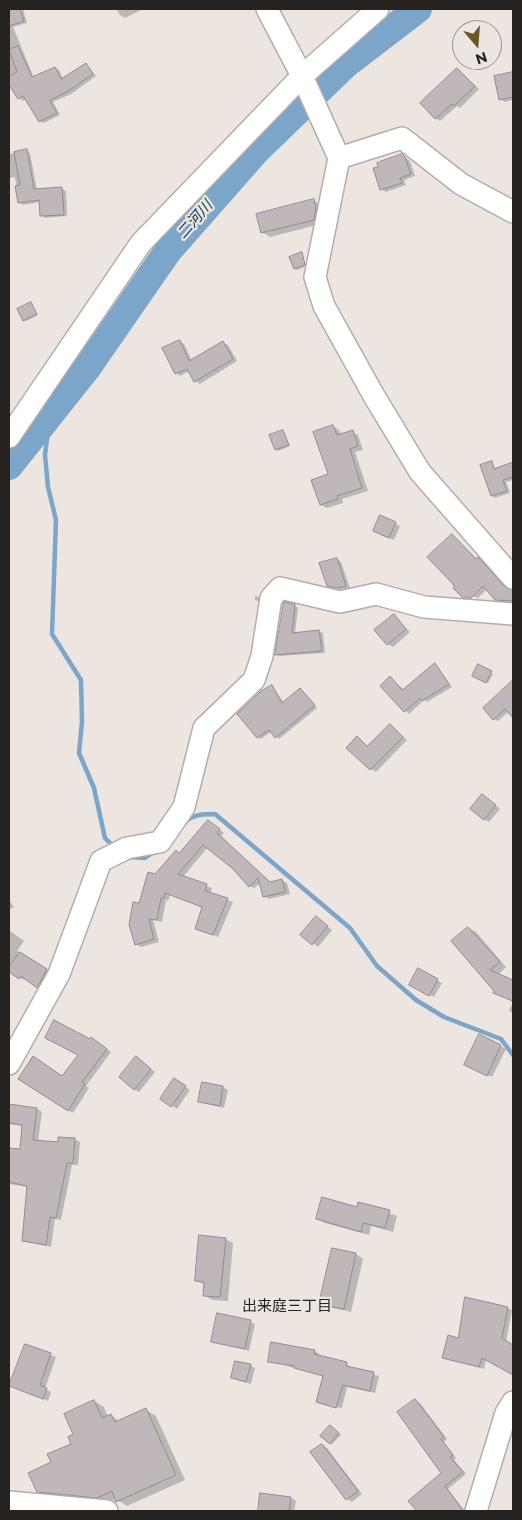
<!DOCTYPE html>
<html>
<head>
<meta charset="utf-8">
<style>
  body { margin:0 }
  #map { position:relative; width:522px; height:1520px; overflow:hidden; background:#ede5e0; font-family:Montserrat,sans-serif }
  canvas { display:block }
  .frame { position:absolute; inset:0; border:10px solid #252220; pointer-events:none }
  .north { position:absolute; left:452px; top:20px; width:50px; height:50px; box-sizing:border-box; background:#ede5e0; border:1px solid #9d9793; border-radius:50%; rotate:162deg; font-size:14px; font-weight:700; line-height:20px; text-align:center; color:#252220 }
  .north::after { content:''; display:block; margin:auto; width:18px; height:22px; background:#6e5426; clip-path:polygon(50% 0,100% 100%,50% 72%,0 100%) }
</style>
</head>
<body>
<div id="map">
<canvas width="522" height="1520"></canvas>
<div class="frame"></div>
<div class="north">N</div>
</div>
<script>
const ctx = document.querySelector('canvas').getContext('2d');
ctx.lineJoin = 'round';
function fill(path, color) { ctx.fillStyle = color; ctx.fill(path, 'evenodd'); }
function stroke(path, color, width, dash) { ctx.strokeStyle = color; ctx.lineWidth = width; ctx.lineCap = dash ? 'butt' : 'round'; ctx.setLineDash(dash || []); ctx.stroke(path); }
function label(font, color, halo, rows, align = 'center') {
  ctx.font = font + ' Montserrat,"Noto Sans JP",sans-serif'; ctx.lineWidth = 4.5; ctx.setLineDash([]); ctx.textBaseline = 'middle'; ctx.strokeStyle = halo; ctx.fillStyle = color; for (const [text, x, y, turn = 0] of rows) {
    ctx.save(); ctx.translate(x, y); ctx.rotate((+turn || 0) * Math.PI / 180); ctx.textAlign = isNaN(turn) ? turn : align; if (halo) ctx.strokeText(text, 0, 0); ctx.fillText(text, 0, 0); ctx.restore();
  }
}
const shadow = new Path2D(`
  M9 9H23L27 23 13 27 34 78 55 68 59 70 63 79 86 64 96 76 71 94 53 102 60 115 44 123 40 121 26 98 23 101 19 98 9 82Z
  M116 9H143L125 18 120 15Z
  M457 69 479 89 460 108 457 106 440 121 435 118Z
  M513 73V100L505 102 500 99 495 77Z
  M26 151 30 153 37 190 62 189 66 191 67 216 45 218 41 215 40 202 23 205 19 202 15 177 9 178V154Z
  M402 155 410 161 415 176 404 180 406 185 386 192 381 189Z
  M314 201 321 205V224L270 237 262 232Z
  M302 254 306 266 297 270 295 268Z
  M31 304 38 315 26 321 24 320Z
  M179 342 184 344 192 361 223 343 228 345 237 361 200 384 195 381 190 371 180 376 176 373Z
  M333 426 339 430 341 435 352 432 358 435 363 450 355 452 368 491 342 499 343 503 327 508 321 505 329 475Z
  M283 431 290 446 278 451 276 449Z
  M492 463 496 469 513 464V480L506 482 510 493 495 498 492 496Z
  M381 517 400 526 394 540 379 534Z
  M453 536 477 559 483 561 509 591H513V603L501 602 487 589 477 599V597H463L429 557Z
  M337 559 341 562 350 588 343 591 328 585Z
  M255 596 261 597 260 602 255 600Z
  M294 605 298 608 295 633 319 631 323 633 325 653 280 656 276 654Z
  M394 616 410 632 393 647 388 644Z
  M435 665 452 687 427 702 424 700 409 714 382 686 391 678 404 690Z
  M479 666 493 674 488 683 474 676Z
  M511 684 513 685V715L509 711 498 721 494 719Z
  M272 686 284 703 300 689 317 708 279 739 272 731 261 739 258 737Z
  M390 725 407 740 376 772 371 769 357 738 368 746Z
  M487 798 500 809 489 822 484 819Z
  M213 824 224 833 221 836 271 883 282 880 287 883 290 894 269 899 264 896 261 883 254 888 249 886 232 867 208 847 183 877 212 888 210 894 233 902 218 937 196 929 203 907 170 895 168 901 166 900 162 922 153 920 159 942 141 947 136 944 140 904 155 876 176 851 180 854Z
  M9 900 14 907 9 910Z
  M316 917 332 930 318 947 302 934Z
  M468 928 476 932 506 967 498 975 513 981V1013L509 1011 513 1002 495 993Z
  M10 931 24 941 17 951 50 972 41 989 25 977 23 980 9 970Z
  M418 970 442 983 434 997 410 984Z
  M480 1036 506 1049 492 1077 471 1067Z
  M90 1041 97 1042 111 1052 86 1086 89 1088 73 1113 68 1110 63 1077Z
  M141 1061 155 1072 139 1092 134 1089Z
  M175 1080 190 1090 177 1109 162 1099Z
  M223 1087 228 1090 224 1108 199 1102Z
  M9 1105 37 1109 42 1112 38 1142 59 1143V1138L75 1139 80 1142 78 1165H72L61 1220 55 1219 51 1247 23 1241 28 1187 9 1184V1149L21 1150 23 1126 9 1124Z
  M359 1203 397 1216 393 1232 371 1226 369 1235 325 1223 317 1219 358 1208Z
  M225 1239 233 1243 228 1301 212 1300 204 1295 205 1285 196 1280Z
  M333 1249 356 1254 363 1259 351 1312 328 1307 321 1303Z
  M507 1308 512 1310 506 1342 513 1346V1374L486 1359 484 1369 444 1358 459 1339Z
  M250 1322 255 1324 249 1351 212 1341Z
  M26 1346 56 1357 45 1389 51 1392 48 1401 11 1386Z
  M315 1351 319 1354V1357L347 1364 351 1368 379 1376 375 1393 347 1387 342 1408 321 1404 318 1402 324 1376 269 1361Z
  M250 1365 255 1368 251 1384 232 1378Z
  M94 1401 104 1407 108 1417 111 1416 120 1421 146 1410 156 1416 185 1480 127 1506 116 1499 108 1502 48 1497 38 1491 52 1463 72 1444 75 1435Z
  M415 1401 420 1403 447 1439 444 1442 456 1458 454 1460 466 1474 448 1489 465 1511H418L410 1501 443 1473Z
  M332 1428 341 1435 332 1444 330 1443Z
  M322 1445 327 1448 362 1494 352 1502 347 1499Z
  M261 1494 291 1498 296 1501 294 1511H259Z`);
const stream = new Path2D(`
  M50 415 45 455 48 487 56 520 52 634 81 680 82 722 79 753 94 788 105 838 115 848
  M185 822C193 814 205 814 215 814L350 928 377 966 416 1000 444 1017 501 1039 513 1055
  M129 857 145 858 155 851`);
const river = new Path2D(`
  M9 466 87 368 168 251 256 151 345 65 418 9`);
const building = new Path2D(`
  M9 9H20L24 21 9 26Z
  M18 46 32 77 55 67 61 79 86 63 93 74 67 92 50 100 57 113 39 122 23 96 18 99 9 85V77L17 72 9 50Z
  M457 68 475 86 454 106 452 104 435 119 420 103Z
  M513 72V97L499 100 494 76Z
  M27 149 34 189 62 187 64 215 40 216 39 200 18 203 15 186 20 185 14 152Z
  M402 154 405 157 411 174 400 178 402 183 380 190 373 168 378 167 377 163Z
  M314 199 316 208 314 220 261 233 256 214Z
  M302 252 305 265 294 269 289 257Z
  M31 302 37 314 23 321 17 309Z
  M180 340 189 361 223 341 233 359 194 382 187 369 175 374 162 348Z
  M333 425 337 435 353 430 358 446 350 449 362 488 337 496 338 499 320 505 311 480 328 474 313 432Z
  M283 430 289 445 275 450 269 435Z
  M492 461 494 469 513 462V477L503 480 507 491 491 496 480 465Z
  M380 515 396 522 389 538 373 531Z
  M452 534 476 559 478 557 504 586 513 590V599L511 601 495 600 483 586 471 598H463L453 588 455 586 427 557Z
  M337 558 346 586 337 588 327 586 319 563Z
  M284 602 295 604 292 633 319 630 322 651 275 655Z
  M394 614 406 629 387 645 374 630Z
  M435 663 449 684 422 701 420 698 404 712 380 686 390 676 402 690Z
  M478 664 492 671 486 683 472 676Z
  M513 680V718L505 709 493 720 483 708Z
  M272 685 282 703 300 688 315 705 275 738 269 730 257 738 237 714 260 692Z
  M390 724 403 737 370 770 346 748 357 736 367 746Z
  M482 794 496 805 484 820 470 809Z
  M208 820 220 829 217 833 270 882 282 879 285 892 263 897 258 878 249 887 232 868 203 845 178 874 207 884 205 891 228 898 213 935 195 929 202 907 165 893 163 899 161 898 157 920 149 919 154 939 135 945 129 925 133 902 139 903 148 872 155 874 176 850 179 853Z
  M316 916 328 926 312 945 300 935Z
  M468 927 500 962 490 970 513 980V1001L493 993 494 991 451 941Z
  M20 952 47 969 37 988 21 976 19 979 9 972V967Z
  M418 968 438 979 429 996 409 985Z
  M54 1020 90 1039 91 1037 107 1049 82 1082 85 1084 68 1111 18 1079 33 1056 62 1076 78 1055 45 1038Z
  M479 1034 501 1045 487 1076 464 1065Z
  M136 1056 151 1069 134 1090 119 1077Z
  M174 1078 186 1086 171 1107 160 1099Z
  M202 1082 223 1086 220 1106 198 1102Z
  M9 1104 37 1108 33 1140 58 1142V1137L75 1138 73 1163H67L56 1218 50 1217 46 1245 22 1241 27 1186 9 1182V1148L20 1149 22 1125 9 1123Z
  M322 1197 357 1207 358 1202 390 1210 385 1228 363 1223 361 1232 316 1219Z
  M199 1235 226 1238 220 1297 203 1296 204 1282 195 1281Z
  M332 1248 356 1253 344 1309 319 1304Z
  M465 1297 508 1307 502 1338 513 1345V1375L482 1358 479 1367 442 1358 448 1335 458 1338Z
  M217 1313 251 1320 245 1349 211 1342Z
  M271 1342 315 1350 314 1354 347 1362 346 1366 374 1372 370 1391 343 1385 336 1408 316 1402 323 1376 294 1368V1366L268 1362Z
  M25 1344 51 1353 40 1385 47 1388 43 1399 9 1386Z
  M235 1361 251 1364 246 1382 231 1378Z
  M415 1399 444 1437 441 1439 453 1455 450 1457 463 1472 445 1486 463 1511H417L408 1501 441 1473 397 1412Z
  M94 1400 102 1418 111 1414 115 1422 146 1408 176 1475 116 1502 112 1491 97 1498 37 1492 28 1473 51 1462 47 1454 71 1444 68 1437 73 1434 64 1414Z
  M330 1425 339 1433 330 1444 320 1436Z
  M322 1444 358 1491 346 1500 310 1452Z
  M260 1493 291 1497 289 1511H258Z`);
const minor = new Path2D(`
  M267 9 302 76 339 158 315 277 324 306 374 396 420 472 513 578
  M339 158 402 138 461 184 513 212
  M9 437 141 243 302 76 378 9
  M9 1064 59 974 101 861 127 848 160 842 184 807 204 728 254 680 262 656 271 598 280 588 340 602 376 594 424 607 513 614
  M9 1502 107 1511
  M476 1511 506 1413 513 1402`);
const waterNames = [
  ["二河川",195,220,-49]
];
const neighbourhoodNames = [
  ["出来庭三丁目",287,1307]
];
fill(shadow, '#0003');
stroke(stream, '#7ba6c9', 4.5);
stroke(river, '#7ba6c9', 28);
fill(building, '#c0b7ba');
stroke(building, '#938b8e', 1);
stroke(minor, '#b4ada9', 24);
stroke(minor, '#fff', 21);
label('italic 15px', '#03395b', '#ede5e0', waterNames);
label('15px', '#252220', '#ede5e0', neighbourhoodNames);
</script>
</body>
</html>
